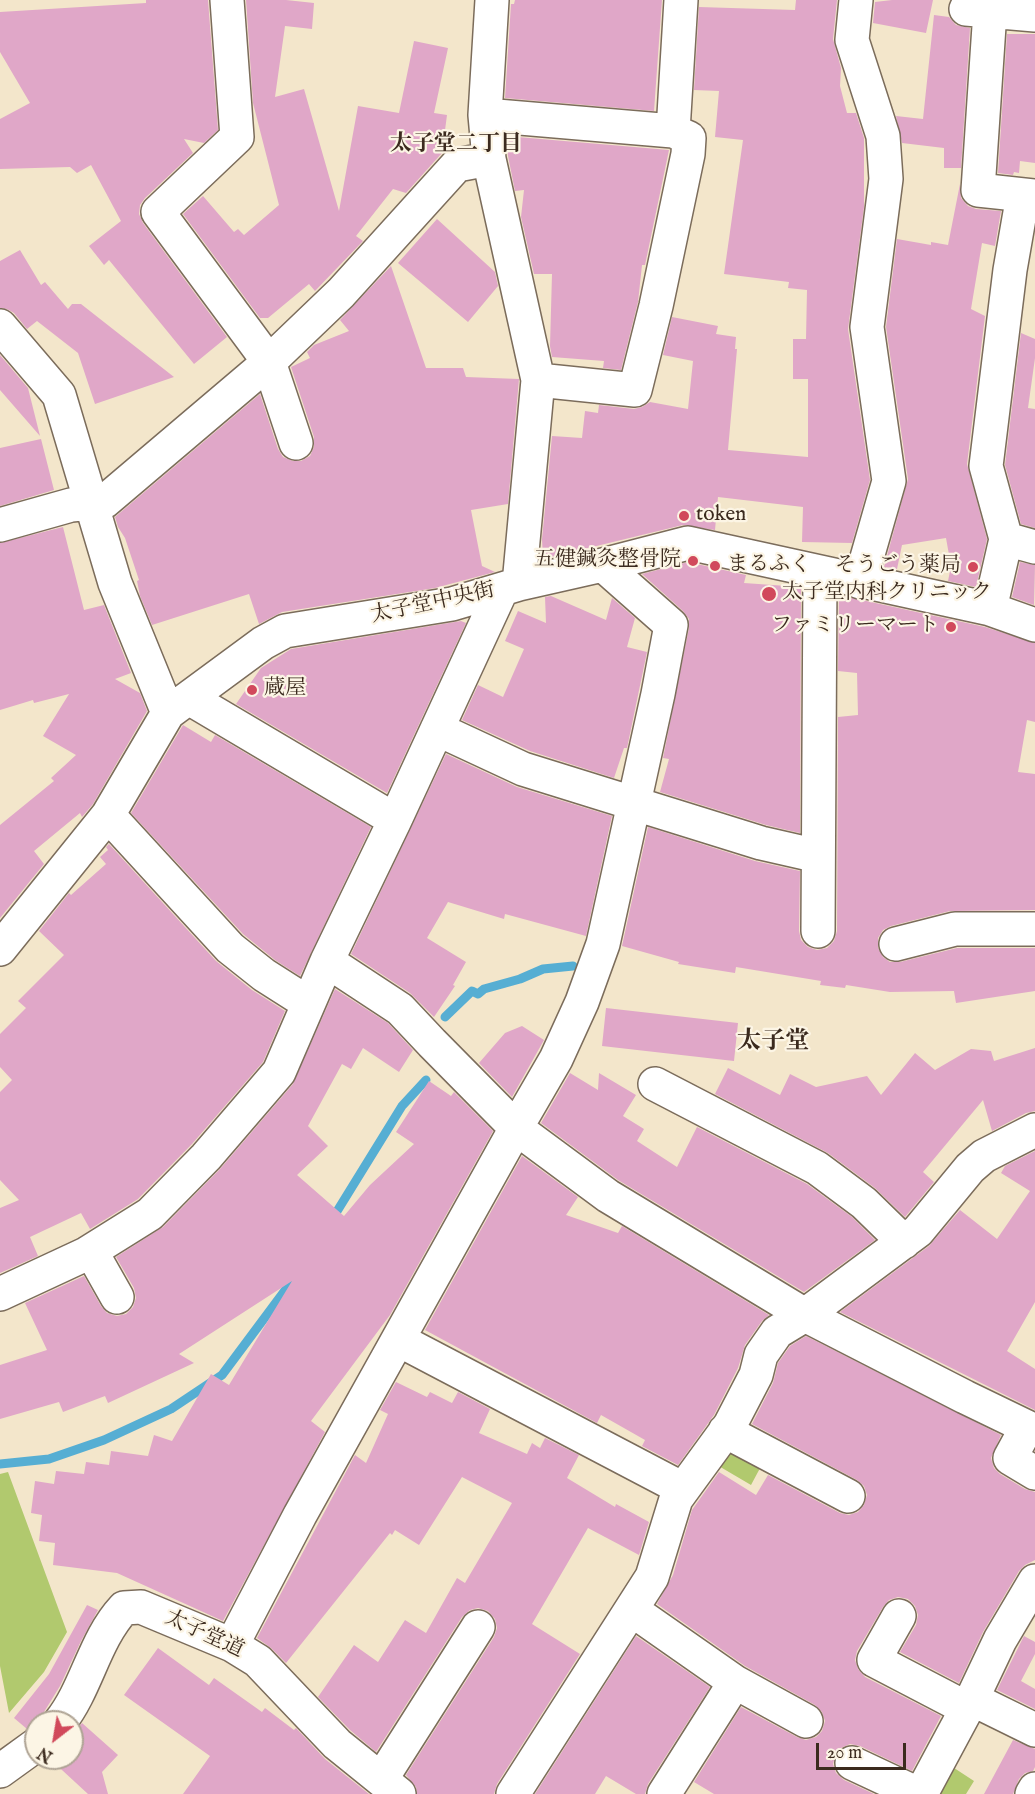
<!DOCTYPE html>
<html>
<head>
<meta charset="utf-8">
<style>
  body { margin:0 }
  #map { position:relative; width:1035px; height:1794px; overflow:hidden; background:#f3e6cb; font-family:"IM FELL English",serif }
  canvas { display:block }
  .north { position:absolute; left:24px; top:1710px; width:60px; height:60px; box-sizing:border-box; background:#fcf5e5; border:2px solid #afa495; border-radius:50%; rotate:211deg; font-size:16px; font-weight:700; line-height:24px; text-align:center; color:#3b2a1e }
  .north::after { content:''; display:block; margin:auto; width:21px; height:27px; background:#d1495b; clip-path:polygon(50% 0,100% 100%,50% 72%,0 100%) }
  .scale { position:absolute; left:816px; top:1743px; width:90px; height:27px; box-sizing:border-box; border:3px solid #3b2a1e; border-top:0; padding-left:8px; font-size:18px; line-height:21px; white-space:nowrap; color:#3b2a1e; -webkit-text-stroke:4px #fcf5e5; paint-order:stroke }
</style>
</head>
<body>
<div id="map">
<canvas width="1035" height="1794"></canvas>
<div class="north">N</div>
<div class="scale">20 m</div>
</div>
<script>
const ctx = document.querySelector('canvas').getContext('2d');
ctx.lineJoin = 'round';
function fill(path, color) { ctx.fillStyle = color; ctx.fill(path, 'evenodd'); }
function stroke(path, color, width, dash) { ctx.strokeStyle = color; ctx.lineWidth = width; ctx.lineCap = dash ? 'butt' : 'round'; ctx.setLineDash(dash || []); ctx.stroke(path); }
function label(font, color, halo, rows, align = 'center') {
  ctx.font = font + ' "IM FELL English","Noto Serif JP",serif'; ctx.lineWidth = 4.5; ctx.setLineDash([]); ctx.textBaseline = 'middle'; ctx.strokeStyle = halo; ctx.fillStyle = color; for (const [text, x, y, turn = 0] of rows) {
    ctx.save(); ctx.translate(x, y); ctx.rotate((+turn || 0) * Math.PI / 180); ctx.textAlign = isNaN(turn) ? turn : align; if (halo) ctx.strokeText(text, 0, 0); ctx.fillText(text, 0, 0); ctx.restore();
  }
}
const green = new Path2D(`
  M734 1440 766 1457 751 1485 717 1465Z
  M8 1472 67 1632 44 1672 9 1713 0 1666V1474Z
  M948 1764 974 1781 966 1794H932Z`);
const stream = new Path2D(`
  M445 1017 472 991 478 994 484 989 520 979 543 969 573 966
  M331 1221 402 1106 426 1080
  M0 1464 49 1459 104 1440 171 1409 222 1375 298 1273`);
const building = new Path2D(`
  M146 0H208L218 130 204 143 184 139 193 153 145 198 140 205 139 214 143 223 227 337 194 364 109 260 104 265 89 246 121 221 91 165 77 173 70 167 0 169V119L30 103 0 52V12L146 3Z
  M246 0H286L314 3 312 29 285 26 275 97 304 89 339 211 358 106 399 113 414 41 448 48 434 113 447 115 442 153 406 193 393 189 356 236 363 241 315 291 309 284 268 318H260L183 214 203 196 234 232 238 229 244 235 279 205 253 103Z
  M515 0H662L654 111 505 98 511 4H514Z
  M796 0H837L833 39 841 68 840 86 847 113H856L864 138V207L848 329 870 480 852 543 802 542 803 507 718 497 715 530 683 525 543 559 542 539 552 436 582 438 585 411 598 413 599 405 634 409 642 407 650 402 688 409 693 361 663 355 672 317 718 326 716 334 736 337 735 349H737L728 450 808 457V379H793V339H806L807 290 788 288 789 282 724 274 743 140 715 137 719 91 694 90 699 7 795 10Z
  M892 0H933L926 33 873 23 875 2Z
  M934 15 949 17 956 25 970 28 961 168H944V148L902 143 896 116 923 119Z
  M1007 34H1035V163L1020 161 1019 173 1014 172 1013 175 998 173Z
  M506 136 669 150 645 265H642L638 302 621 370 603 368 604 361 552 357 550 346 552 274H534L521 217 524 190 515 191 508 156Z
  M960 184 961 198 968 206 976 209 1001 211 995 246 982 243 971 309 985 316 967 464 987 539 976 587 948 581 951 566 946 538 902 545 897 569 884 567 908 479 886 327 897 239 931 245V242L948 245Z
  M437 219 495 272 498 286 468 322 398 263Z
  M20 250 41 285 45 282 68 309 72 304H81L174 377 95 404 78 353 37 321 27 329 14 313 7 309 0 308V261Z
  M391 266 426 368H463L466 377 519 379 508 504 471 510 482 566 495 572 435 588 282 612 259 624 249 594 152 625 140 596 137 581 139 580 125 538 118 527 115 517 260 394 278 449 283 457 293 461H301L310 456 314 447V437L291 367 310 358 307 352 314 345 349 331 340 320Z
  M1021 333 1035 339V358L1028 408 1035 409V528L1021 524 1005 465Z
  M0 355 28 388 40 436 0 390Z
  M41 439 54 490 0 506V448Z
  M63 527 84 610 104 605 131 673 115 679 140 693 147 711 93 804 82 817 80 813 34 851 44 864 0 918V825L54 781 51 778 76 755 43 736 69 694 34 703 33 700 0 710V543Z
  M688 562 746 575 744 583 801 587 800 833 766 825 660 792 669 759 663 758 689 628V619L683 611 642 574Z
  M1020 562 1035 565 1034 605 1012 597Z
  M839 595 985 627 1035 643V722L1027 720 1018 772 1035 774V910L950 911 891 926 883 930 878 938V948L883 957 890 962H900L957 948H1035V991L956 1003 954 991 890 992 846 985 845 988 820 985 821 981 736 967 735 973 678 964 679 962 622 946 648 827 755 861 800 871 799 931 801 940 808 947 817 950 827 948 834 941 837 931 838 717 858 715 857 673 838 671Z
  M551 596 606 620 612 598 635 618 627 647 647 652 627 748H624L614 778 530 751 462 720 478 685 503 697 524 649 505 641 518 611 546 623 545 597Z
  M461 621 466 623 387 793 236 704 261 668 291 649Z
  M183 725 211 742 215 735 371 827 300 976 275 960 243 934 131 813Z
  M446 754 517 787 612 816 586 936 505 914 504 919 448 902 427 938 466 962 453 985 455 986 434 1017 410 993 351 954Z
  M109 844 216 961 252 990 285 1011 263 1062 192 1144 138 1199 90 1229 81 1213 30 1237 38 1256 0 1273V1208L19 1200 0 1180V1092L12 1080 0 1067V1034L26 1008 18 1001 64 955 39 931 69 893 71 895 106 864 100 857 108 850 106 847Z
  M335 989 388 1023 413 1050 399 1072 363 1048 351 1069 342 1064 308 1126 328 1146 297 1175 344 1216 370 1185 414 1144 396 1132 429 1081 451 1096 454 1092 493 1131 390 1315 311 1421 325 1432 223 1621 117 1573 53 1565 55 1543 39 1541 42 1515 31 1513 35 1481 54 1484 56 1471 84 1474 86 1462 109 1465 111 1451 148 1456 154 1435 172 1441 211 1374 229 1385 292 1281 179 1354 194 1363 108 1403 105 1396 63 1412 59 1402 0 1419V1365L47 1350 25 1303 84 1276 101 1306 107 1313 117 1316 126 1314 133 1307 136 1298 134 1288 116 1257 163 1227 220 1169 293 1084Z
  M606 1008 738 1023 734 1061 602 1046Z
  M522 1026 544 1040 512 1097 479 1063 505 1033Z
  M1035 1048V1111L1026 1113 992 1131 983 1100 923 1172 934 1182 905 1217 875 1188 828 1153 715 1094 728 1068 780 1095 790 1074 816 1087 867 1076 881 1095 915 1053 935 1070 971 1049 991 1051 994 1061Z
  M570 1073 598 1090 599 1073 636 1095 623 1116 644 1129 637 1141 677 1167 697 1127 807 1184 852 1217 875 1240 804 1292 618 1180 541 1123Z
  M1035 1151V1302L1007 1351 1035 1369V1410L840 1312 929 1246 960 1210 997 1239 1030 1191 1001 1173 1005 1166Z
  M522 1156 578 1197 566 1215 618 1233 622 1226 769 1315 762 1321 745 1345 738 1368 714 1415 678 1465 642 1446 645 1440 601 1415 597 1423 425 1330Z
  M806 1336 1001 1435 991 1458 994 1468 1000 1474 1025 1489 1035 1492V1560L1025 1565 1019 1571 983 1632 959 1683 900 1652 916 1625 918 1615 915 1606 908 1599 898 1597 889 1600 883 1607 857 1651 855 1660 858 1669 865 1677 941 1716 912 1771 860 1746 850 1744 841 1748 835 1756 833 1764 836 1773 844 1780 874 1794H714L694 1782 741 1707 797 1737 806 1740 816 1737 822 1731 825 1721 822 1712 815 1705 745 1666 657 1604 673 1575 692 1510 719 1472 756 1495 768 1475 840 1513 849 1515 858 1512 864 1505 867 1495 864 1486 857 1480 752 1424 773 1383 778 1363 790 1346Z
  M396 1382 427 1397 430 1392 452 1403 458 1392 490 1409 479 1433 527 1454 532 1443 540 1448 545 1438 579 1455 567 1478 615 1507 616 1504 649 1522 639 1555 588 1528 532 1624 580 1654 497 1784 494 1794H417L416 1787 406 1775 494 1637 497 1628 495 1619 488 1611 478 1608 470 1610 462 1617 376 1752 350 1730 318 1697 354 1645 378 1662 405 1620 426 1633 457 1578 465 1583 512 1503 462 1477 419 1545 395 1530 392 1535 390 1533 286 1663 271 1648 257 1638 355 1455 366 1463 388 1414 380 1410Z
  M87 1605 98 1610 81 1641 60 1686 44 1712 42 1722H36V1727L27 1729 14 1718 49 1674Z
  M636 1636 710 1687 648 1784 645 1794H636L606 1776 595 1794H535Z
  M1024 1636 1035 1642V1654L1021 1681 1035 1689V1709L997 1690Z
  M158 1648 209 1685 214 1678 262 1712 265 1708 294 1730 296 1728 325 1759 369 1794H183L210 1756 124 1695Z
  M82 1723 118 1755 102 1772 108 1794H88L49 1758H72V1736Z
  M1013 1740 1035 1749V1767L1033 1771 1025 1773 1019 1779 1013 1794H984Z`);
const minor = new Path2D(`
  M227 0 237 137 158 212 269 362 296 443
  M492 0 485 115 489 159 538 380 519 584
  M856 0 852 40 883 136 886 179 867 327 889 481 860 582
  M966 9 1035 15
  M990 11 978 190 1035 196
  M485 115 673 131 689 138 688 154 656 306 635 390 538 380
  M673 131 681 0
  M0 326 59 395 115 583 168 713
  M0 525 71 505 104 502 269 362 341 293 457 165 489 159
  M1006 539 1035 547
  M990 609 1006 539 986 466 1010 270 1023 195
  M189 698 395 820
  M437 729 523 769 761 843 818 856
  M108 815 230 948 264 975 308 1003
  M818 931 820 573
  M896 944 955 929H1035
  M0 949 108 815 168 713 263 643 285 631 452 604 519 584 603 565 688 543 990 609 1035 625
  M327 961 400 1009 432 1043 516 1128 608 1196 805 1315 965 1397 1027 1427 1010 1458 1035 1473
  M655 1084 817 1168 864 1203 904 1242
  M91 1251 117 1297
  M0 1294 86 1254 150 1214 206 1157 279 1072 327 961 395 820 501 591
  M399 1340 683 1489
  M725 1431 848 1496
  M1035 1581 1000 1640 972 1699 1035 1730
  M632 1610 735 1682 806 1721
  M899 1616 874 1660 966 1708
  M232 1645 300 1515 516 1128 556 1059 582 1002 603 944 658 694 671 625 603 565
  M60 1722C87 1688 94 1640 124 1608L141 1607 232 1645 258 1661 337 1744 399 1794
  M852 1763 918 1794
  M0 1771 36 1745
  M382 1778 478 1627
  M513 1794 652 1577 676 1499 730 1425 756 1375 761 1355 777 1332 805 1315 918 1231 970 1168 984 1156 1035 1130
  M664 1794 735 1682
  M921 1794 972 1699
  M1032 1794 1035 1789`);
const markers = [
  [684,516,6,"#d1495b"],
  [693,561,6,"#d1495b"],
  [715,566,6,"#d1495b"],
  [973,567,6,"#d1495b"],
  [769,594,8,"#d1495b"],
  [951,627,6,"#d1495b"],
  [252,690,6,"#d1495b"]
];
const poiNames = [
  ["token",696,516],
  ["五健鍼灸整骨院",681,561,"right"],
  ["まるふく",727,566],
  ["そうごう薬局",961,567,"right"],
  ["太子堂内科クリニック",782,594],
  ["ファミリーマート",939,627,"right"],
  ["蔵屋",264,690]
];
const streetNames = [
  ["太子堂中央街",433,604,-12],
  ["太子堂道",204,1635,25]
];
const neighbourhoodNames = [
  ["太子堂二丁目",456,145]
];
const quarterNames = [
  ["太子堂",773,1043]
];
fill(green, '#b1c96e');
stroke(stream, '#56aed3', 9);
fill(building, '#e0a7c8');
stroke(minor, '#7b6c5b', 36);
stroke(minor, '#fff', 33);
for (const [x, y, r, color] of markers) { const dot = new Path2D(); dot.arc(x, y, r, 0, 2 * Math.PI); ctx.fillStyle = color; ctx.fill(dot); stroke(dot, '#fcf5e5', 2); }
label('21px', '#3b2a1e', '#fcf5e5', poiNames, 'left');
label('21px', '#3b2a1e', '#fcf5e5', streetNames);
label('bold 22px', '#3b2a1e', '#fcf5e5', neighbourhoodNames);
label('bold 24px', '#3b2a1e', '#fcf5e5', quarterNames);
</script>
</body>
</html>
